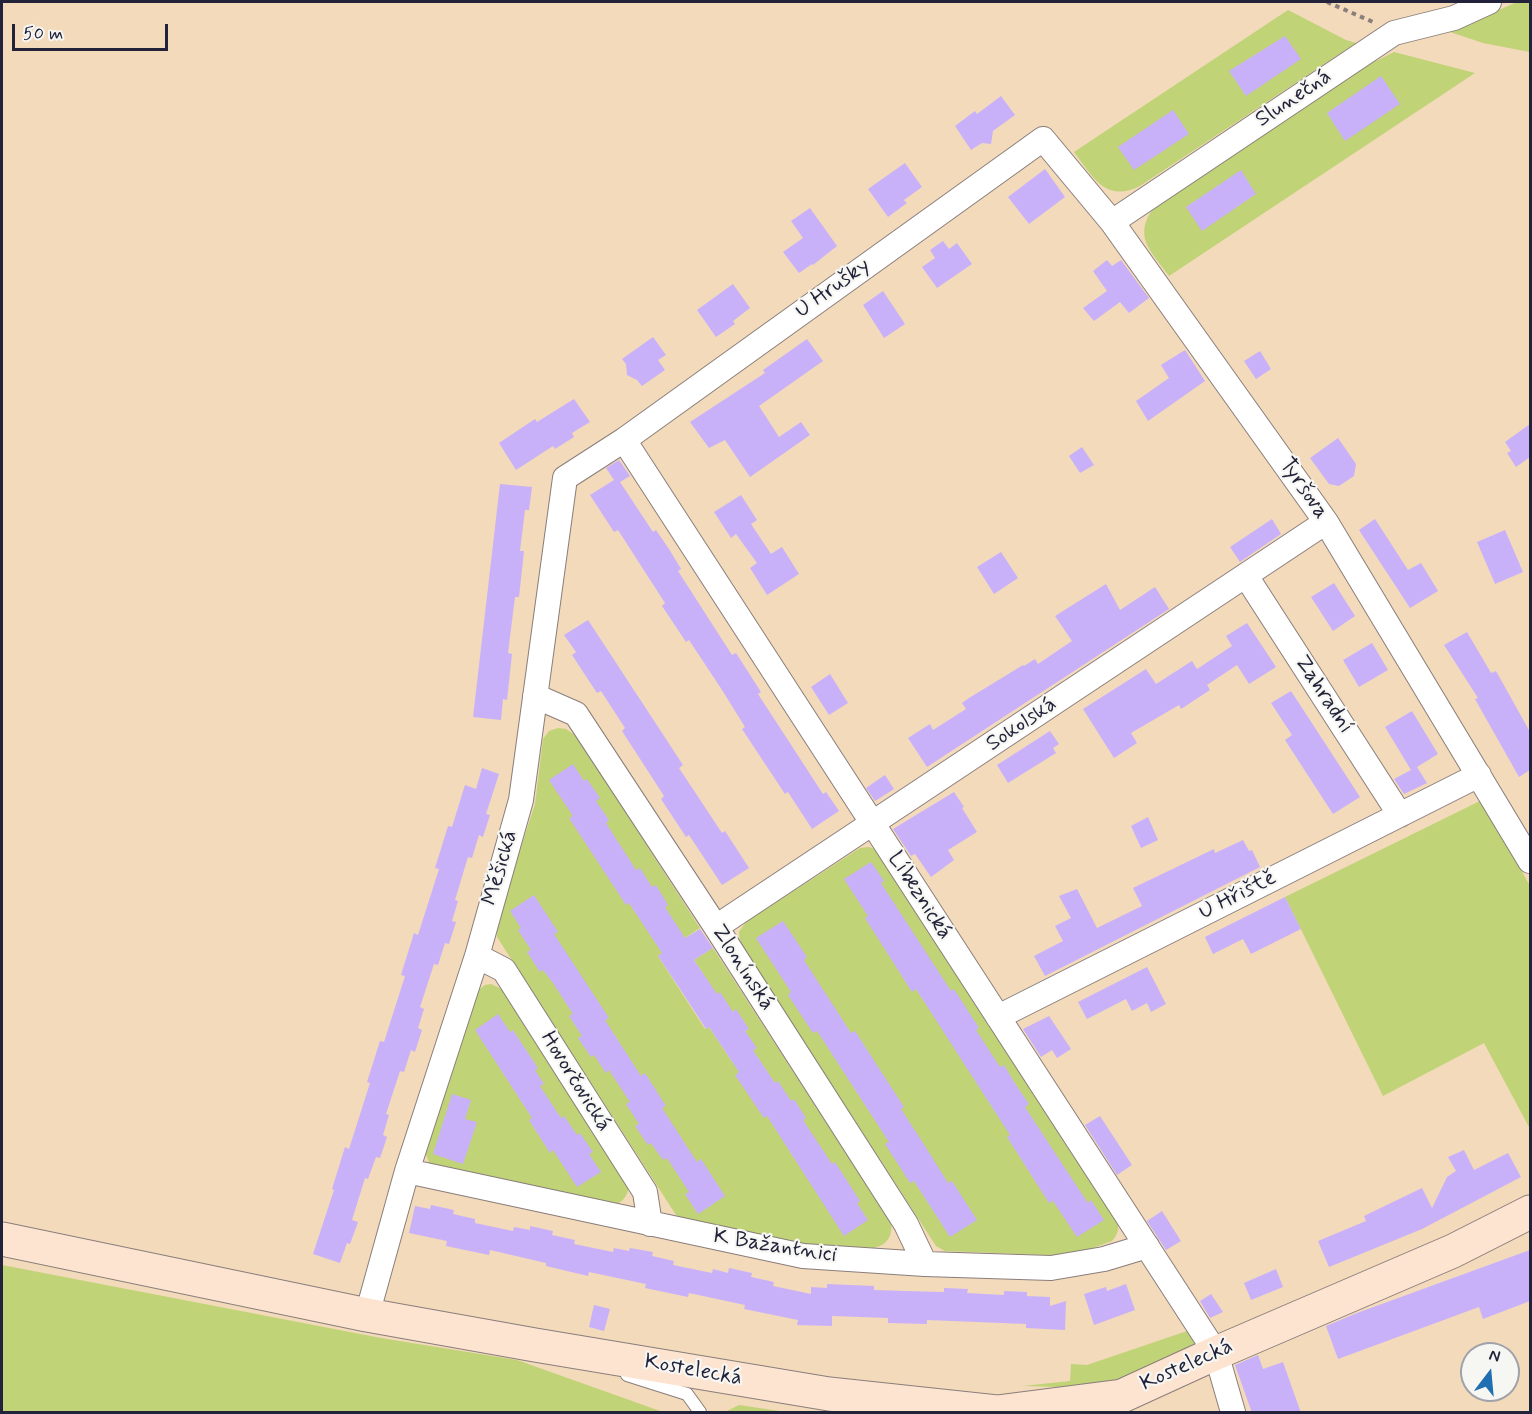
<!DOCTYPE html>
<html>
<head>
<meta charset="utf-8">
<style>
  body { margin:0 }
  #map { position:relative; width:1532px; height:1414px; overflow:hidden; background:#f2dabb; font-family:Mynerve,sans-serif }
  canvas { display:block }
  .frame { position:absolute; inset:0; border:3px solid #22223b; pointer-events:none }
  .north { position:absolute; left:1460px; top:1342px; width:60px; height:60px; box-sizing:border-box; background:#f6f6f2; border:2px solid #a1a1a9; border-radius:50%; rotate:16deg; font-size:16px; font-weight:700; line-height:24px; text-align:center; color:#22223b }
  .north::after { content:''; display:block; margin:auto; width:21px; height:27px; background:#1f6fb2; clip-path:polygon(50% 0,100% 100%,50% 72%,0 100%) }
  .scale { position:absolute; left:12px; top:24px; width:156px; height:27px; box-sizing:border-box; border:3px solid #22223b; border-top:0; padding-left:8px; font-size:18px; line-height:21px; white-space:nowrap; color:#22223b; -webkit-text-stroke:4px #f6f6f2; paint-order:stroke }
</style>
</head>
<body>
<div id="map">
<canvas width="1532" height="1414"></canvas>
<div class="frame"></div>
<div class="north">N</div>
<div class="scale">50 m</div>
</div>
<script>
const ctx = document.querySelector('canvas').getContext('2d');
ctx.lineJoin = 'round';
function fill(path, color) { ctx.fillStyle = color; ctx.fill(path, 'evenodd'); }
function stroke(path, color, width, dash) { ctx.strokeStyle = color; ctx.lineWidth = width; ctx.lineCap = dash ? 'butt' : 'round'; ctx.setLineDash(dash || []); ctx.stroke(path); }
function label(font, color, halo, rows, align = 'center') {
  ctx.font = font + ' Mynerve,sans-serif'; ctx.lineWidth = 4.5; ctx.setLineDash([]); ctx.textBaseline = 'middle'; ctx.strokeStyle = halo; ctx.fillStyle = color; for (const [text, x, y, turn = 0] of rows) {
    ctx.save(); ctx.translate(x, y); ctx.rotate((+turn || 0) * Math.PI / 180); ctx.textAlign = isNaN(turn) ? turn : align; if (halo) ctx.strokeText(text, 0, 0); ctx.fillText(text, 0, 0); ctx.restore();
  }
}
const green = new Path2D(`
  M1517 2H1530V52L1483 43 1450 32Z
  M1288 10 1346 40 1356 43 1140 186C1105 203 1093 177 1074 152Z
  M1394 52 1475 73 1169 276C1150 250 1132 236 1155 206L1364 67Z
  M558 728 566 729 576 736 700 928 658 956 705 1029 709 1027 733 1063 756 1048 745 1031 748 1029 736 1010 733 1012 717 995 694 960 713 948 891 1223C893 1236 887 1245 874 1248L790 1245 686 1222 676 1215 497 937 496 924 535 804 543 739 549 731Z
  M1482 800 1530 886V1129L1484 1043 1383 1096 1285 897Z
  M869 847 875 849 1116 1215C1119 1226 1120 1232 1112 1241L1071 1256 945 1251 936 1246 740 943 739 932 746 922 860 848Z
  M491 984 504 990 629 1187C627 1197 622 1203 612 1206L430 1165 425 1152 477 991 485 985Z
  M2 1265 381 1338 517 1360 663 1412H2Z
  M1190 1330 1203 1349 1095 1388 1023 1386 1070 1381 1071 1364 1087 1365Z
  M739 1405 786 1412H787H725Z`);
const building = new Path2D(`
  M1285 36 1301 59 1246 96 1229 71Z
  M1381 76 1400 104 1345 141 1327 113Z
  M1001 96 1015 115 993 131 991 144 982 143 971 150 955 126 975 111 977 114Z
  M1173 110 1189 134 1134 170 1118 147Z
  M905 163 922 187 904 200 907 203 888 217 868 189Z
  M1045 169 1065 197 1029 224 1008 197Z
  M1241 170 1256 194 1202 231 1186 207Z
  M810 208 837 246 813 265 812 264 799 273 783 252 803 238 791 221Z
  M943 241 949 249 957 243 972 264 937 288 922 267 935 258 930 250Z
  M1107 260 1112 266 1121 260 1149 298 1129 313 1120 302 1094 321 1083 308 1107 291 1093 271Z
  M733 284 750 308 733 321 735 324 716 337 697 310Z
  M883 291 905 324 884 338 863 305Z
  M653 337 666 355 658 360 665 370 642 386 637 380 627 375 626 364 622 359Z
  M807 339 823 361 759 406 779 437 801 422 810 435 750 477 725 440 709 448 690 422 765 373 763 370Z
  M1185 350 1205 381 1148 421 1136 401 1169 378 1161 365Z
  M1260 351 1271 369 1256 379 1244 361Z
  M574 399 590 422 572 433 574 437 555 449 553 446 516 470 499 443 535 419 537 422Z
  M1530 424V457L1516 467 1507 453 1511 451 1505 442Z
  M1338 438 1356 464 1354 476 1339 486 1329 484 1310 458Z
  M1082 447 1094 465 1080 473 1069 456Z
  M619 460 630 476 620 482 653 532 656 530 669 549 681 569 678 571 732 655 736 653 761 692 758 694 823 794 826 792 839 811 812 829 788 792 785 794 742 729 745 727 722 690 689 640 686 642 662 606 665 603 618 530 614 532 590 495 614 480 606 468Z
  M500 484 532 487 529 510H525L520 551H524L519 597H515L508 653 512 654 507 700 503 699 501 720 473 717Z
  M741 495 757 520 751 524 771 554 782 547 799 574 767 595 750 568 757 563 736 534 731 538 714 512Z
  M1272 519 1281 534 1240 562 1230 547Z
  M1375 519 1408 570 1421 563 1438 591 1410 608 1359 530Z
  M1505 530 1523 572 1495 584 1477 542Z
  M1001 552 1018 578 994 594 977 567Z
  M1334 583 1355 616 1333 631 1311 597Z
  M1106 584 1120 610 1155 587 1169 609 927 767 908 738 930 724 933 730 966 709 962 703 969 698 1023 665 1024 666 1035 659 1038 664 1072 641 1055 616Z
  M588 620 683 765 679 768 722 833 725 831 749 868 722 885 689 835 686 837 661 799 664 796 622 731 625 728 601 691 597 693 572 655 576 652 564 635Z
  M1247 623 1276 667 1249 684 1237 665 1207 685 1210 690 1181 709 1179 705 1131 733 1137 743 1114 758 1083 709 1146 669 1156 684 1192 661 1197 669 1232 646 1226 636Z
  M1467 632 1491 673 1496 671 1530 732V770L1519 777 1475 699 1478 698 1444 645Z
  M1372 643 1388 670 1359 687 1343 660Z
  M830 674 848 703 829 715 811 687Z
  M1291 691 1360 797 1333 814 1285 740 1292 735 1271 703Z
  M1412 711 1438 754 1417 767 1427 783 1404 794 1394 779 1411 770 1385 727Z
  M1050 731 1059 744 1053 748 1056 753 1008 783 997 765Z
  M573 764 584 781 587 779 600 798 596 801 609 820 606 823 636 870 640 868 652 887 656 885 668 905 665 907 685 938 700 929 713 948 694 960 717 994 720 992 733 1012 736 1009 749 1029 745 1031 757 1048 753 1050 775 1083 778 1081 791 1101 794 1099 806 1118 803 1120 832 1164 835 1162 860 1201 857 1203 868 1220 844 1236 767 1116 764 1118 735 1075 739 1072 709 1027 706 1029 682 992 658 956 662 953 629 903 626 905 569 818 573 816 549 780Z
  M482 768 499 774 486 814 490 815 483 837 479 835 472 858 468 857 455 900 458 901 452 921 456 922 449 944 445 943 438 965 434 964 420 1007 424 1009 418 1028 422 1030 415 1052 411 1050 404 1072 400 1071 386 1114 389 1115 383 1135 387 1137 380 1158 376 1157 368 1179 365 1178 352 1220 358 1222 350 1244 347 1243 340 1263 313 1254 334 1190 332 1189 345 1147 349 1149 370 1083 367 1082 380 1041 384 1042 405 976 401 975 414 933 418 935 439 869 435 868 448 826 452 827 465 785 476 789Z
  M885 775 894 789 875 801 866 788Z
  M954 792 964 807 962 808 977 832 948 850 954 860 931 877 915 854 911 856 893 829Z
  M1148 817 1158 840 1141 848 1131 826Z
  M1243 840 1249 851 1252 850 1260 867 1045 976 1034 956 1063 941 1055 926 1071 918 1059 896 1077 889 1097 928 1142 906 1133 888 1214 849 1215 853Z
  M871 862 884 881 881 883 951 991 954 989 979 1028 976 1030 1000 1067 1004 1065 1016 1085 1029 1104 1025 1107 1076 1185 1088 1203 1091 1200 1104 1220 1077 1237 1053 1201 1049 1203 1007 1137 1010 1135 961 1059 916 989 912 992 865 918 868 916 844 879Z
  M534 895 558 932 554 934 609 1018 605 1020 641 1076 645 1073 666 1106 662 1108 697 1162 701 1159 725 1196 698 1214 685 1194 689 1192 667 1158 663 1160 651 1143 648 1145 635 1126 639 1124 626 1104 630 1102 609 1070 606 1073 594 1055 591 1057 578 1038 582 1036 569 1016 573 1014 553 983 543 970 540 972 527 952 531 950 518 930 521 928 510 911Z
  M1285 897 1301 929 1251 954 1243 939 1213 954 1205 937Z
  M783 921 807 957 804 960 851 1033 855 1031 904 1107 901 1109 925 1146 948 1183 952 1181 977 1220 950 1237 914 1181 910 1183 898 1164 885 1144 889 1142 817 1031 813 1033 788 995 791 992 756 938Z
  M1147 967 1166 1004 1151 1012 1147 1003 1132 1011 1126 999 1087 1019 1078 1002Z
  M498 1014 510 1032 513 1030 538 1068 535 1070 544 1084 540 1086 561 1118 564 1116 577 1135 580 1133 593 1152 589 1154 601 1172 577 1187 553 1150 550 1153 529 1120 532 1118 475 1030Z
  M1049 1016 1071 1049 1057 1058 1052 1050 1041 1057 1023 1029Z
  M452 1094 471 1100 465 1119 477 1122 463 1164 433 1154Z
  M1100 1116 1132 1165 1117 1175 1085 1125Z
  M1464 1150 1474 1170 1508 1153 1521 1177 1422 1229 1329 1267 1318 1241 1366 1221 1364 1216 1422 1188 1432 1208 1447 1177 1456 1171 1448 1157Z
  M431 1205 454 1210 453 1214 475 1219V1223L513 1231 514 1227 530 1230V1226L553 1231 552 1235 575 1240 574 1244 613 1252 614 1248 629 1251 630 1248 653 1252 652 1256 674 1261 673 1265 712 1273 713 1269 728 1273 729 1268 752 1273 751 1277 774 1282 773 1286 811 1294V1287L827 1288V1284L874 1286V1290L905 1291 944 1292V1288L968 1289 967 1293 1004 1295V1291L1027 1292V1296L1050 1297V1306L1066 1301 1065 1330 1026 1328V1324L927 1320V1324L888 1323V1318L832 1316V1326L797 1325 798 1320 744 1309 745 1305 689 1293 688 1297 645 1288 646 1284 589 1272 588 1276 546 1266V1263L490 1250 489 1255 446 1246 447 1241 409 1233 415 1206 430 1209Z
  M1162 1211 1181 1241 1166 1250 1147 1221Z
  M1530 1250V1301L1483 1319 1479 1307 1338 1359 1326 1326 1357 1313Z
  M1276 1269 1283 1287 1251 1300 1244 1283Z
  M1126 1284 1135 1310 1094 1325 1084 1294 1106 1287 1107 1291Z
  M1211 1294 1223 1312 1210 1318 1200 1301Z
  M594 1305 610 1309 604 1331 589 1327Z
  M1258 1355 1263 1369 1283 1362 1301 1413H1252L1235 1365Z`);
const path = new Path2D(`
  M1327 2 1373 22`);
const lane = new Path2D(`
  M627 1375 687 1394 700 1412`);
const street = new Path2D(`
  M1112 222 1394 33 1454 18 1489 2
  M624 440 1216 1353 1233 1412
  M1246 576 1400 815
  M535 696 576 714 716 927 906 1224 925 1264
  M716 927 1326 522
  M477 956 504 970 645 1192 650 1224
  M998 1017 1479 775
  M407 1171 803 1256 925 1264 1051 1268 1104 1259 1147 1246
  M367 1315 407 1171 477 956 521 800 565 478 624 440 1043 139 1112 222 1326 522 1530 861`);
const secondary = new Path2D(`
  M2 1239 367 1315 535 1345 829 1394 997 1412 1122 1396 1216 1353 1453 1251 1530 1212`);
const streetNames = [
  ["Slunečná",1294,99,-34],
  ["U Hrušky",833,289,-36],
  ["Tyršova",1303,489,55],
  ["Zahradní",1323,695,57],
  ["Sokolská",1022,725,-34],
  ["Měšická",501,868,-74],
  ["Líbeznická",919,896,57],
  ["U Hřiště",1238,896,-27],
  ["Zlonínská",742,968,57],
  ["Hovorčovická",575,1082,58],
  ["K Bažantnici",775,1247,9],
  ["Kostelecká",1187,1366,-24],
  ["Kostelecká",693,1371,10]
];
fill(green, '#c0d376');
fill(building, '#c9b1fa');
stroke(lane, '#8a7e7b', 14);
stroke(street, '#8a7e7b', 26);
stroke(secondary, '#8a7e7b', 35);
stroke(path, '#8a7e7b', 4, [4.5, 4.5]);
stroke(lane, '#fff', 12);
stroke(street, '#fff', 24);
stroke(secondary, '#fde4d1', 33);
label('22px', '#22223b', '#f6f6f2', streetNames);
</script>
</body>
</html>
